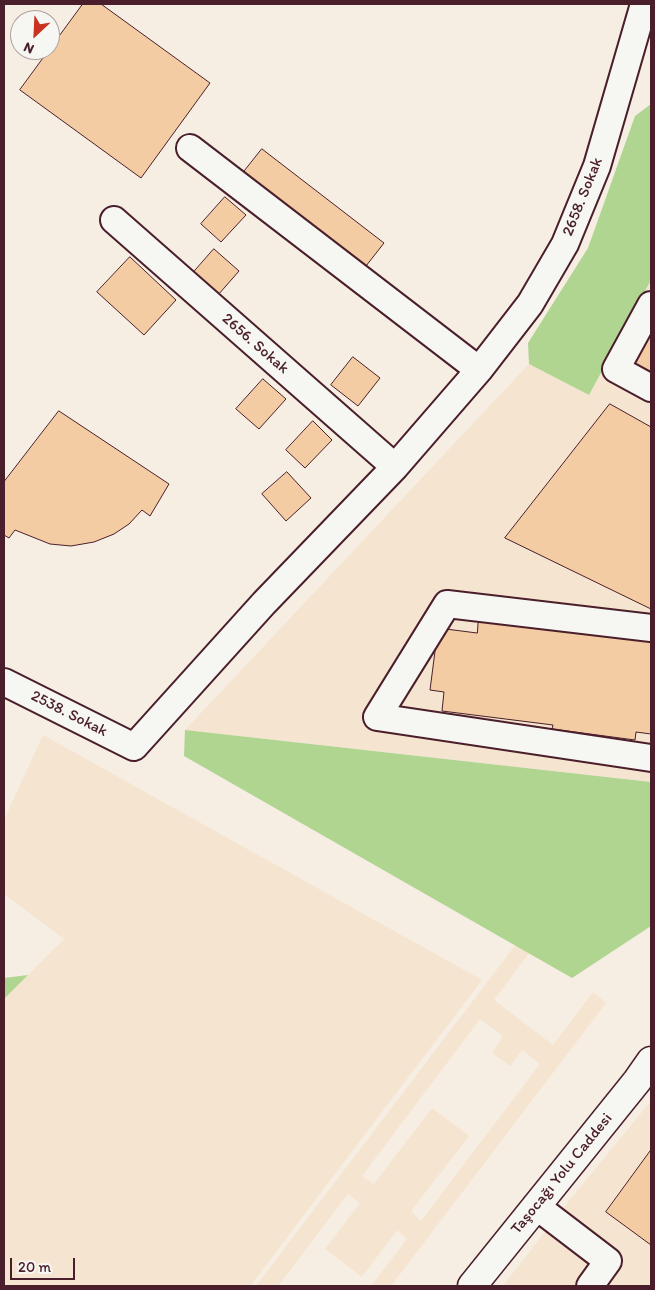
<!DOCTYPE html>
<html>
<head>
<meta charset="utf-8">
<style>
  body { margin:0 }
  #map { position:relative; width:655px; height:1290px; overflow:hidden; background:#f6eee2; font-family:Itim,sans-serif }
  canvas { display:block }
  .frame { position:absolute; inset:0; border:5px solid #4a1f2b; pointer-events:none }
  .north { position:absolute; left:10px; top:10px; width:50px; height:50px; box-sizing:border-box; background:#f6f6f2; border:1px solid #b1a0a2; border-radius:50%; rotate:205deg; font-size:14px; font-weight:700; line-height:20px; text-align:center; color:#4a1f2b }
  .north::after { content:''; display:block; margin:auto; width:18px; height:22px; background:#c8321e; clip-path:polygon(50% 0,100% 100%,50% 72%,0 100%) }
  .scale { position:absolute; left:10px; top:1258px; width:65px; height:22px; box-sizing:border-box; border:2px solid #4a1f2b; border-top:0; padding-left:6px; font-size:15px; line-height:18px; white-space:nowrap; color:#4a1f2b; -webkit-text-stroke:4px #f6f6f2; paint-order:stroke }
</style>
</head>
<body>
<div id="map">
<canvas width="655" height="1290"></canvas>
<div class="frame"></div>
<div class="north">N</div>
<div class="scale">20 m</div>
</div>
<script>
const ctx = document.querySelector('canvas').getContext('2d');
ctx.lineJoin = 'round';
function fill(path, color) { ctx.fillStyle = color; ctx.fill(path, 'evenodd'); }
function stroke(path, color, width, dash) { ctx.strokeStyle = color; ctx.lineWidth = width; ctx.lineCap = dash ? 'butt' : 'round'; ctx.setLineDash(dash || []); ctx.stroke(path); }
function label(font, color, halo, rows, align = 'center') {
  ctx.font = font + ' Itim,sans-serif'; ctx.lineWidth = 5; ctx.setLineDash([]); ctx.textBaseline = 'middle'; ctx.strokeStyle = halo; ctx.fillStyle = color; for (const [text, x, y, turn = 0] of rows) {
    ctx.save(); ctx.translate(x, y); ctx.rotate((+turn || 0) * Math.PI / 180); ctx.textAlign = isNaN(turn) ? turn : align; if (halo) ctx.strokeText(text, 0, 0); ctx.fillText(text, 0, 0); ctx.restore();
  }
}
const built = new Path2D(`
  M651 280V782L185 730 529 364 589 395Z
  M43 735 482 980 250 1286H4V999L64 939 4 894V820Z
  M520 939 533 948 494 1000 553 1045 593 992 606 1003 391 1286H371L407 1239 397 1230 362 1277 325 1249 360 1203 348 1194 278 1286H256ZM480 1019 503 1036 492 1053 510 1066 522 1050 540 1064 421 1221 411 1211 469 1136 432 1108 374 1184 362 1176Z
  M651 1101V1286H503L568 1202Z`);
const green = new Path2D(`
  M651 104V280L589 395 529 364 528 343 588 248 635 116Z
  M185 730 651 782V926L572 978 184 756Z
  M28 975 4 999V978Z`);
const building = new Path2D(`
  M83 4H101L210 83 141 178 20 90Z
  M262 149 384 243 366 266 243 173Z
  M225 197 246 215 221 242 201 224Z
  M214 249 239 271 218 295 193 273Z
  M130 257 176 300 144 335 97 292Z
  M651 329V376L628 364Z
  M353 357 380 378 358 406 331 385Z
  M263 379 286 399 259 429 236 409Z
  M610 404 651 427V609L505 538Z
  M59 411 169 484 150 516 142 510 129 524 114 534 94 542 71 546 50 544 15 530 9 538 4 535V482Z
  M313 421 332 440 305 468 286 450Z
  M287 472 311 498 286 521 262 494Z
  M479 615 651 638V734L636 732 635 740 552 729 553 725 442 711 444 692 430 690 438 628 477 633Z
  M651 1150V1245L606 1212Z`);
const minor = new Path2D(`
  M114 220 395 467
  M651 305 616 369 651 388
  M479 370 530 304 565 244 597 166 644 4
  M651 628 447 604 377 717 651 758
  M4 682 134 747 264 603 395 467 479 370 190 148
  M536 1206 608 1261 590 1286`);
const major = new Path2D(`
  M472 1286 637 1081 651 1061`);
const streetNames = [
  ["2658. Sokak",583,197,-68],
  ["2656. Sokak",255,344,41],
  ["2538. Sokak",69,714,27],
  ["Taşocağı Yolu Caddesi",562,1174,-51]
];
fill(built, '#f5e4cf');
fill(green, '#afd591');
fill(building, '#f4cca3');
stroke(building, '#4a1f2b', 1);
stroke(minor, '#4a1f2b', 30);
stroke(major, '#4a1f2b', 31);
stroke(minor, '#f6f6f2', 26);
stroke(major, '#f6f6f2', 28);
label('16px', '#4a1f2b', '#f6f6f2', streetNames);
</script>
</body>
</html>
